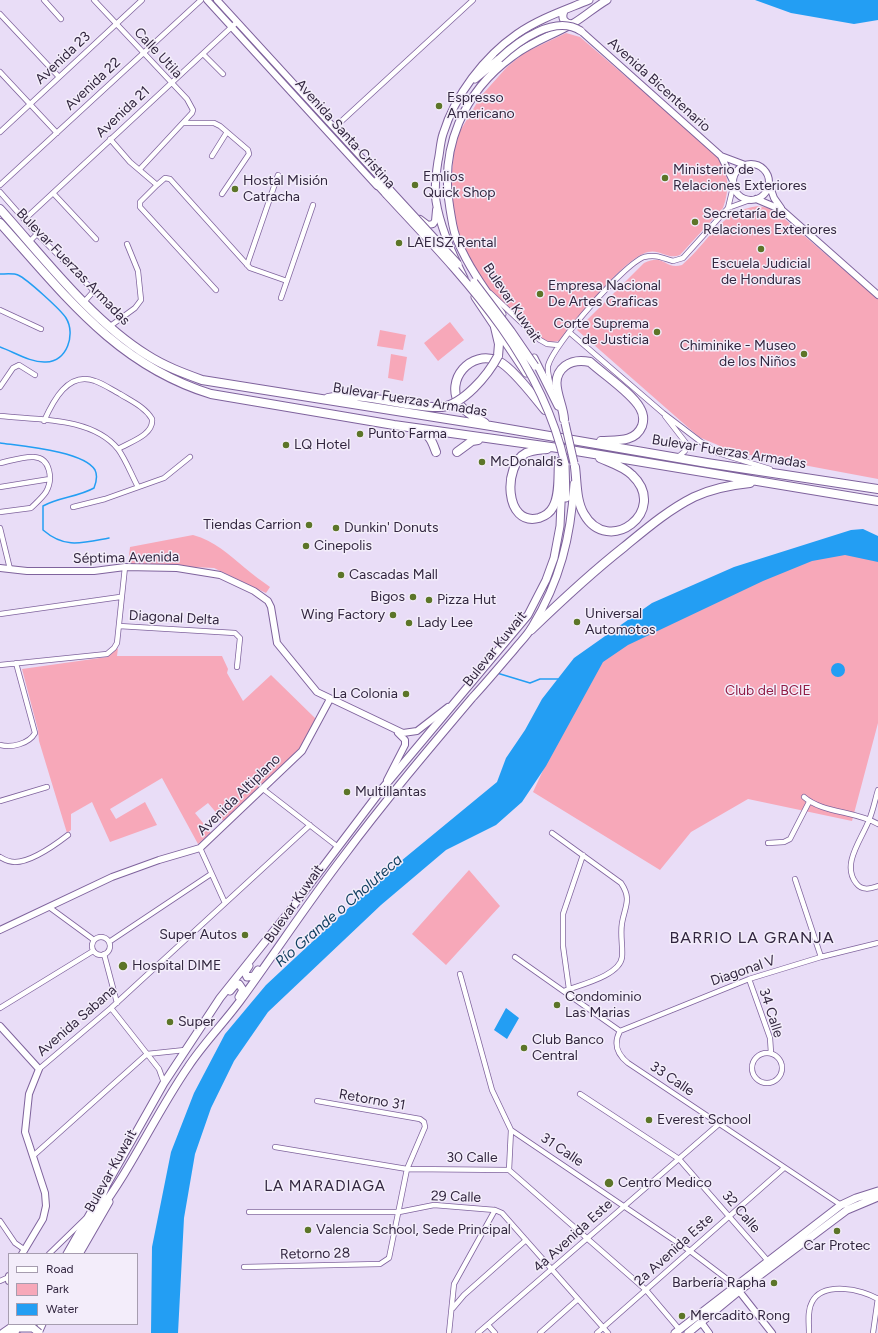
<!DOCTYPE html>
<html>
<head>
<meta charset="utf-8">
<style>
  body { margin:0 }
  #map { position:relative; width:878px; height:1333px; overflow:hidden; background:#e9ddf7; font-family:Figtree,sans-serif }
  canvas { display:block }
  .legend { position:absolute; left:8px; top:1253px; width:130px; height:72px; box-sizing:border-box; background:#f3edfa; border:1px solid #a69daf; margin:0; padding:5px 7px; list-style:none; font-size:12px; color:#32263f }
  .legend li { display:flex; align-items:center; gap:8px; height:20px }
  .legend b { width:20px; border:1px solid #a69daf }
</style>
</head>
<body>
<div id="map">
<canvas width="878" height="1333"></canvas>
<ul class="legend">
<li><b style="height:5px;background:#fff"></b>Road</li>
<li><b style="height:11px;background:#f7a8b9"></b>Park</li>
<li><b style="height:11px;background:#239ef3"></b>Water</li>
</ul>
</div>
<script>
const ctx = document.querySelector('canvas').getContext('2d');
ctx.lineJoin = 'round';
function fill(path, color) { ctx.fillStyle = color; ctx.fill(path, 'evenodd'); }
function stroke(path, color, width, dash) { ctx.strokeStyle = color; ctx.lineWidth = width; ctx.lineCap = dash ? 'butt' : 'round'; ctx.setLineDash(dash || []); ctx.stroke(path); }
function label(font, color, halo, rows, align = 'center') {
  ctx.font = font + ' Figtree,sans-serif'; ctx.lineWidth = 3; ctx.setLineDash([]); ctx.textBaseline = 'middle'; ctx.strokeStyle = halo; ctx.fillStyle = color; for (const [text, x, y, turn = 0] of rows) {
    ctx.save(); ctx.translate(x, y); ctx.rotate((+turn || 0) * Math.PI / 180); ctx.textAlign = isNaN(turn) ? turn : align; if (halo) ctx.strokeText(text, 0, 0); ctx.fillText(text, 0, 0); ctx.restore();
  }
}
const green = new Path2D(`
  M566 33 580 37 717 155C729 172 730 189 723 208L680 255C668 260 660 249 648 252 622 259 578 319 559 341L551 342 545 341 482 283 461 241 453 217 450 189 455 145 460 131 481 96 507 67 524 53Z
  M758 206 769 208 780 215 878 299V479L734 452 699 437 577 330 644 263C665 253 664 270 682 265 709 242 720 211 758 206Z
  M450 322 464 340 438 361 424 343Z
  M380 330 406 335 403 350 377 346Z
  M391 354 407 357 403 381 388 378Z
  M193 535C215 541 228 554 245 568 253 575 262 581 270 587L266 593 214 568 128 564 130 547Z
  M867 554 878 562V723L852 821 748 799 691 832 660 870 533 792 575 701 594 669 637 627 812 555Z
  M118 648 117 656H222L228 669 227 673 243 701 271 675 316 719 300 749 224 822 208 803 195 813 211 833 198 844 162 778 110 809 116 819 145 802 157 825 110 842 92 802 71 814V830L67 833 39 741 38 730 22 669 107 657Z
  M469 870 500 906 446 965 412 934Z`);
const water = new Path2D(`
  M755 0H878V20L854 24 791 13Z
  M863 529 878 536V562L845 555 812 561 763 581 628 645 603 662 546 766 522 802 496 825 446 850 381 905 268 1012 234 1061 211 1108 195 1154 184 1218 178 1333H151L152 1247 171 1152 194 1093 225 1034 266 985 384 875 497 782 506 758 525 730 542 699 574 658 652 603 734 567 851 530Z
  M831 670a7 7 0 1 1 14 0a7 7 0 1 1-14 0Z
  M506 1008 519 1018 507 1039 494 1030Z`);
const stream = new Path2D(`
  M0 274C5 274 14 273 18 275 27 279 61 310 66 318 76 334 67 362 46 362 31 363 14 352 0 347
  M0 443C21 446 84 451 95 470 98 476 96 483 94 488 78 497 59 497 43 506V530C65 549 82 543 109 538
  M497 673 530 683 540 679H558`);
const minor = new Path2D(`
  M44 0 61 19
  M94 0 187 99 193 110 192 113 140 169
  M0 14 59 77
  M203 54 223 74
  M0 72 57 133
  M183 123H214L220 126 248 150 249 154 222 194
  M334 128 473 0
  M0 132 142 0
  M110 139 130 162 157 185 165 178 170 179 250 268 287 281
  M212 156 227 132
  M0 185 201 0
  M157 185 140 202V207L216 290
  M0 192 37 234 29 242
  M53 193 96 239
  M728 208 750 200
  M25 219 237 22
  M37 234 122 319
  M247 265 278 175
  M490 293 540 340 547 344 558 345
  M281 298 313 205
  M84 302 93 292
  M0 310 41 329
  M109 327 135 308 141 300 138 271 127 244
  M569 332 663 413 701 442 718 453 770 469
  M0 387 13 368 19 365 35 375
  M551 387C550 381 547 372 548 366 553 345 624 264 644 257 656 254 662 258 673 261L683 258 728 208 733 187
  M0 416C38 420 92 417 118 449 126 460 131 474 138 487
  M665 416 686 443 685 451 678 457
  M44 421C53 401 68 371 95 381 104 384 112 390 120 394 131 401 145 407 152 419 154 435 130 442 118 449
  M0 463C10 461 24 456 34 457 51 458 53 480 46 492 42 498 36 503 31 508L0 512
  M0 487 50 479
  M73 507 105 499 164 478 190 457
  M0 528 10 569
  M0 614 120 597
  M119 626 235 633 240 638 237 667
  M0 665 107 654 114 648 117 643 125 567
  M0 745C11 748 29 744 35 733L16 663
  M263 789 338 847
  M878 790C875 800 873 811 869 820 862 839 841 864 856 883 862 891 870 889 878 886
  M804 797C822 813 856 811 878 824
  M0 801 47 787
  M552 833 621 883C632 899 625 906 622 923 620 935 623 946 622 957 620 976 579 985 564 991
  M768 843 784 842 790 839 809 802
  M200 848 225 903
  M0 857C5 860 9 862 15 862 32 862 55 845 68 835
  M795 879 821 957
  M49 907 94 940
  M92 946a9 9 0 1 1 18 0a9 9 0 1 1-18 0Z
  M109 942 211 874
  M104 954 117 1003
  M515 957 620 1031C613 1044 617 1054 628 1063L841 1205
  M460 974 492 1090 511 1130 690 1251 735 1285
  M749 979 770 1038 771 1053
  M569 989 563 946V914L583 855
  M0 1008 93 951
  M111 1008 159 1069 164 1083
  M620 1031 749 979 821 957 878 943
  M752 1068a15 15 0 1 1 30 0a15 15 0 1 1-30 0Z
  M147 1054 185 1050
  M39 1069 111 1008 310 825
  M580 1094 679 1159 768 1261
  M275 1147 407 1169 509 1170 646 1290 679 1329
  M33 1156 147 1054
  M509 1170 511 1130
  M249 1212H399L434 1205 495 1210 502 1213 608 1333
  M0 1221 15 1243 25 1250
  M49 1254 85 1219
  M244 1267 380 1264 389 1258 407 1169 425 1127 424 1122 420 1119 317 1101
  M0 1281 9 1277
  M453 1308 464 1295 526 1240
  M488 1325 495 1333
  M449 1333 454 1284 495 1210
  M478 1333 719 1124
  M540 1333 577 1300
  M597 1333 784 1168
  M809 1333C809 1323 807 1311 812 1302 823 1281 862 1289 878 1299
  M873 1333 878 1298`);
const tertiary = new Path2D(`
  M207 0 377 186
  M217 0 382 180
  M581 31 721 156 733 181
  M721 156 745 165
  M733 182a18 18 0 1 1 36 0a18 18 0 1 1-36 0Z
  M769 184 774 198 781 208
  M756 199 782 210 878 295
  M420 219 428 225 433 224 435 221 436 210
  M0 568 27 571H94L125 567 177 568 220 575 254 591 268 601 271 607 277 643 317 692 403 733 417 731 448 707
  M387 780 405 745V740L398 733
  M0 930 112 877 159 860 200 848 302 751 330 699
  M0 1026 39 1069 29 1094 25 1132 45 1193 46 1206 43 1219 22 1254
  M9 1276V1281
  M739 1291 772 1333
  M701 1322 709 1333`);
const secondary = new Path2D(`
  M67 1254 98 1200
  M79 1254 109 1202
  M3 1333 16 1324
  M38 1333 42 1324`);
const primary = new Path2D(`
  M564 11C561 18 564 24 572 24
  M475 79 499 59
  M379 178 390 190
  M375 182 386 194
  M464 278C452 254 440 227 436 201 434 188 436 174 438 161 440 153 440 143 443 134 455 95 484 57 517 34 538 19 565 10 589 0
  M475 297 526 373
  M502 314C486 291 469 268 458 242 453 232 452 220 450 209 439 149 463 92 513 56 531 42 553 35 572 24 584 17 595 7 607 0
  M534 358 558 406
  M565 464 566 498
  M249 966 245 972 247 977 254 976 258 970
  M230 991 235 985 239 984 243 990 239 997
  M97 1214C132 1168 155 1115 188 1067 203 1044 223 1024 240 1001 275 953 307 904 343 857 384 802 428 750 472 698 486 683 499 667 513 651 519 643 527 636 532 627 560 581 571 537 574 484
  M73 1254 90 1224 107 1184 164 1083 220 998 288 913 382 789 528 615 546 580 554 558 560 526 562 481
  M12 1333 25 1324
  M675 1333 841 1205 856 1198 878 1191
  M688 1333 739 1291 847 1210 878 1197`);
const trunk = new Path2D(`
  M0 209C44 258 91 320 147 355 164 366 183 373 202 380L491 426 707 463 878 489
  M0 223C64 294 116 365 211 394L394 425 558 448 878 501
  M495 327 499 344 498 356
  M328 398C363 390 406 409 441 407
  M564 419C563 401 547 380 565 366 573 360 581 360 590 362 603 374 632 393 640 408 643 413 644 420 642 426 635 443 616 440 601 441
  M485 423C476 418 466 413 460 405 444 380 471 349 498 361 512 367 534 397 545 410
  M420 431C430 434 433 444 436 452
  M547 449C540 450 533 450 526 453 503 465 504 527 539 518 545 516 550 513 553 507 560 495 558 475 559 462
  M457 452 472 441 478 440
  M575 467C577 482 576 501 584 514 608 557 670 511 632 475 623 466 611 463 600 458
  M531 630C561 601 591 573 624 547 646 529 668 510 694 497 711 489 730 485 750 483`);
const primaryBridge = new Path2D(`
  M499 59C518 41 555 14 581 31
  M390 190 458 264
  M386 194C461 275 540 353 565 464
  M474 282 511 331 535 366
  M565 423 574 463
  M19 1328H33L39 1333`);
const trunkBridge = new Path2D(`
  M441 407C463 405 488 375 498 356`);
const markers = [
  [439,106,4,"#5c7528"],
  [665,178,4,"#5c7528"],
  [415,185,4,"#5c7528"],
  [235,189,4,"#5c7528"],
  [695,222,4,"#5c7528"],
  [399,243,4,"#5c7528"],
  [761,249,4,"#5c7528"],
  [540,294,4,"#5c7528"],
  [657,332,4,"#5c7528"],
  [804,354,4,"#5c7528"],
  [360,434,4,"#5c7528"],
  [286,445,4,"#5c7528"],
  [482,462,4,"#5c7528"],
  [309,525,4,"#5c7528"],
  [336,528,4,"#5c7528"],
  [306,546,4,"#5c7528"],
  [341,575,4,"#5c7528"],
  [413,597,4,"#5c7528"],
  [429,600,4,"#5c7528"],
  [393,615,4,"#5c7528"],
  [577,622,4,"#5c7528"],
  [409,623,4,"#5c7528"],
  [406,694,4,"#5c7528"],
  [347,792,4,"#5c7528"],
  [245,935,4,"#5c7528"],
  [123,966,5,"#5c7528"],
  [557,1005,4,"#5c7528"],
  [170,1022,4,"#5c7528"],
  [524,1048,4,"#5c7528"],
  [649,1120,4,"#5c7528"],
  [609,1183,5,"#5c7528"],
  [308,1230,4,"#5c7528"],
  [837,1231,4,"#5c7528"],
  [774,1283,4,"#5c7528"],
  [682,1316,4,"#5c7528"]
];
const streetNames = [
  ["Calle Utila",158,53,47],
  ["Avenida 23",63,58,-43],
  ["Avenida 22",93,84,-43],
  ["Avenida Bicentenario",659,85,42],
  ["Avenida 21",123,112,-43],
  ["Avenida Santa Cristina",345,134,48],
  ["Bulevar Fuerzas Armadas",73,267,46],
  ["Bulevar Kuwait",512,303,56],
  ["Bulevar Fuerzas Armadas",410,400,9],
  ["Bulevar Fuerzas Armadas",729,452,9],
  ["Séptima Avenida",126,558,-1],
  ["Diagonal Delta",174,618,3],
  ["Bulevar Kuwait",495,649,-51],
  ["Avenida Altiplano",239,795,-44],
  ["Bulevar Kuwait",294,904,-55],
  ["Diagonal V",743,971,-19],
  ["34 Calle",771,1013,72],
  ["Avenida Sabana",77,1021,-41],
  ["33 Calle",672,1079,34],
  ["Retorno 31",372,1100,10],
  ["31 Calle",562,1150,34],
  ["30 Calle",472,1158],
  ["Bulevar Kuwait",111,1171,-61],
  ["29 Calle",456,1197,2],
  ["32 Calle",741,1212,49],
  ["4a Avenida Este",573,1236,-42],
  ["2a Avenida Este",674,1250,-42],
  ["Retorno 28",315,1254,-1]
];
const poiNames = [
  ["Espresso",447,98],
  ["Americano",447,114],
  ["Ministerio de",673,170],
  ["Relaciones Exteriores",673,186],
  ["Emlios",423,177],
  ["Quick Shop",423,193],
  ["Hostal Misión",243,181],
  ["Catracha",243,197],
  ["Secretaría de",703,214],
  ["Relaciones Exteriores",703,230],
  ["LAEISZ Rental",407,243],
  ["Escuela Judicial",761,264,"center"],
  ["de Honduras",761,280,"center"],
  ["Empresa Nacional",548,286],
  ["De Artes Graficas",548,302],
  ["Corte Suprema",649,324,"right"],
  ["de Justicia",649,340,"right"],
  ["Chiminike - Museo",796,346,"right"],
  ["de los Niños",796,362,"right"],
  ["Punto Farma",368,434],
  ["LQ Hotel",294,445],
  ["McDonald's",490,462],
  ["Tiendas Carrion",301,525,"right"],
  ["Dunkin' Donuts",344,528],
  ["Cinepolis",314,546],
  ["Cascadas Mall",349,575],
  ["Bigos",405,597,"right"],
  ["Pizza Hut",437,600],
  ["Universal",585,614],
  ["Automotos",585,630],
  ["Wing Factory",385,615,"right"],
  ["Lady Lee",417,623],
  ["La Colonia",398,694,"right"],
  ["Multillantas",355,792],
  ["Super Autos",237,935,"right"],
  ["Hospital DIME",132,966],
  ["Condominio",565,997],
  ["Las Marias",565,1013],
  ["Super",178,1022],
  ["Club Banco",532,1040],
  ["Central",532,1056],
  ["Everest School",657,1120],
  ["Centro Medico",618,1183],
  ["Valencia School, Sede Principal",316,1230],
  ["Car Protec",837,1246,"center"],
  ["Barbería Rapha",766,1283,"right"],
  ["Mercadito Rong",690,1316]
];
const parkNames = [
  ["Club del BCIE",768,691]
];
const waterNames = [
  ["Río Grande o Choluteca",339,911,-41]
];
const neighbourhoodNames = [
  ["LA MARADIAGA",325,1187]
];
const quarterNames = [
  ["BARRIO LA GRANJA",752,938]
];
fill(green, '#f7a8b9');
fill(water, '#239ef3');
stroke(stream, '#239ef3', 1.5);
stroke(minor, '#7f639d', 6);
stroke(tertiary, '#7f639d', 8);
stroke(secondary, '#7f639d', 9);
stroke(primary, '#7f639d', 9);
stroke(trunk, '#7f639d', 10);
stroke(minor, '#fff', 4.5);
stroke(tertiary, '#fff', 6);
stroke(secondary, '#fff', 7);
stroke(primary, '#fff', 7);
stroke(trunk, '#fff', 8);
stroke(primaryBridge, '#7f639d', 9, []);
stroke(trunkBridge, '#7f639d', 10, []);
stroke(primaryBridge, '#fff', 7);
stroke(trunkBridge, '#fff', 8);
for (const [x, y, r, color] of markers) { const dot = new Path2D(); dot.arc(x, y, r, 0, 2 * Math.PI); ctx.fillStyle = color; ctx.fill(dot); stroke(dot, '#f3edfa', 1.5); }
label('14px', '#32263f', '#f3edfa', streetNames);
label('14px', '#32263f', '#f3edfa', poiNames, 'left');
label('14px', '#911d46', '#f3edfa', parkNames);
label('italic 15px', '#0f3d5f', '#f3edfa', waterNames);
ctx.letterSpacing = '1px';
label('15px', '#32263f', '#f3edfa', neighbourhoodNames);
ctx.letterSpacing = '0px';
ctx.letterSpacing = '1px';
label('16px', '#32263f', '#f3edfa', quarterNames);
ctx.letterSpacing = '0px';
</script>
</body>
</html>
